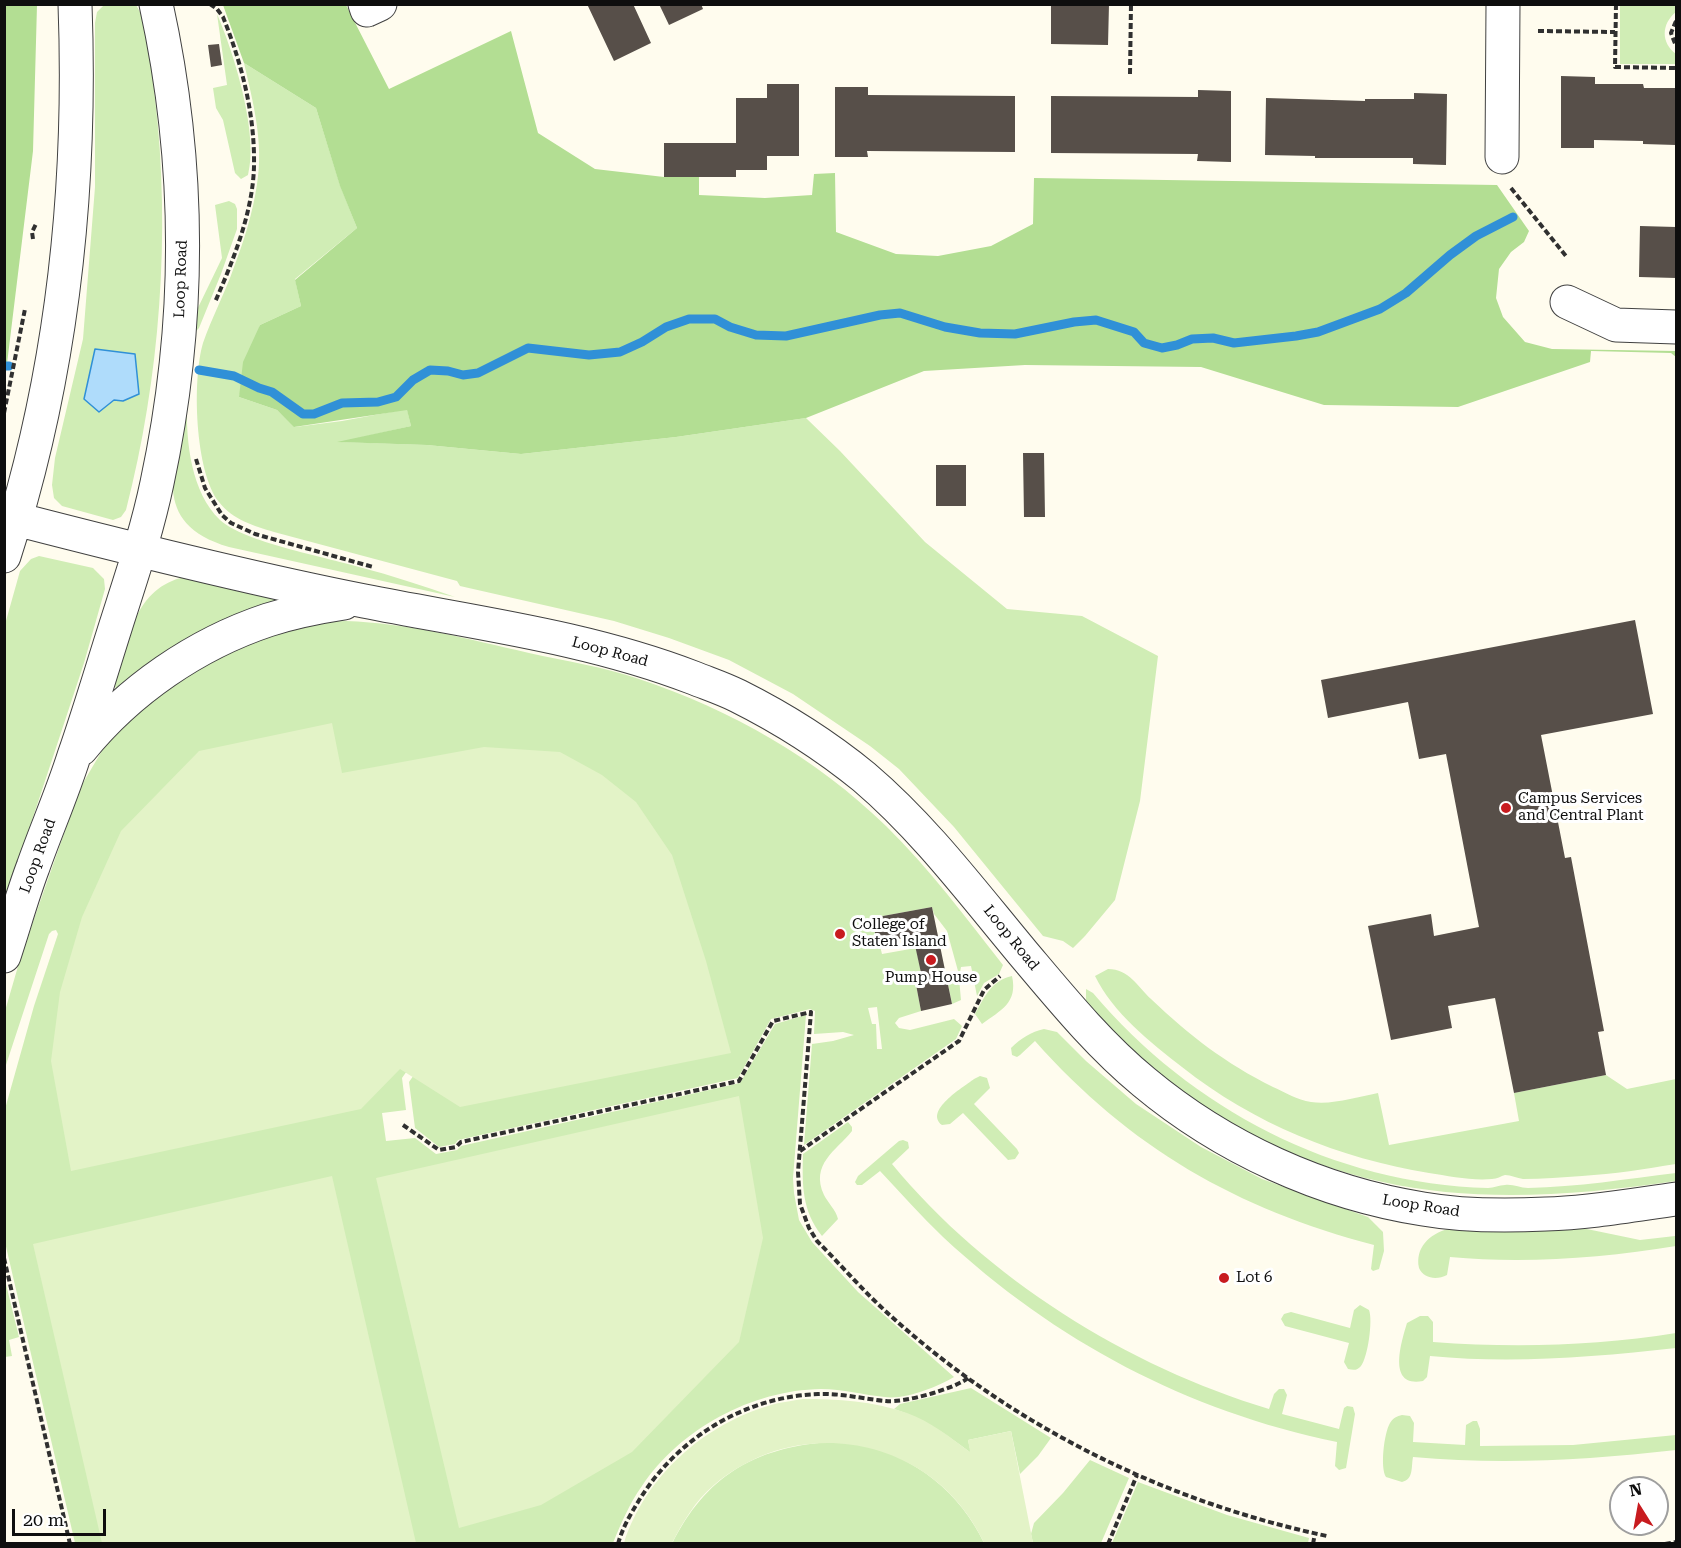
<!DOCTYPE html>
<html>
<head>
<meta charset="utf-8">
<style>
  body { margin:0 }
  #map { position:relative; width:1681px; height:1548px; overflow:hidden; background:#fffcee; font-family:"Roboto Serif",serif }
  canvas { display:block }
  .frame { position:absolute; inset:0; border:6px solid #0e0e0e; pointer-events:none }
  .north { position:absolute; left:1609px; top:1476px; width:60px; height:60px; box-sizing:border-box; background:#fff; border:2px solid #9f9f9f; border-radius:50%; rotate:349deg; font-size:16px; font-weight:700; line-height:24px; text-align:center; color:#0e0e0e }
  .north::after { content:''; display:block; margin:auto; width:21px; height:27px; background:#c81b1f; clip-path:polygon(50% 0,100% 100%,50% 72%,0 100%) }
  .scale { position:absolute; left:12px; top:1509px; width:94px; height:27px; box-sizing:border-box; border:3px solid #0e0e0e; border-top:0; padding-left:8px; font-size:18px; line-height:21px; white-space:nowrap; color:#0e0e0e; -webkit-text-stroke:4px #fff; paint-order:stroke }
</style>
</head>
<body>
<div id="map">
<canvas width="1681" height="1548"></canvas>
<div class="frame"></div>
<div class="north">N</div>
<div class="scale">20 m</div>
</div>
<script>
const ctx = document.querySelector('canvas').getContext('2d');
ctx.lineJoin = 'round';
function fill(path, color) { ctx.fillStyle = color; ctx.fill(path, 'evenodd'); }
function stroke(path, color, width, dash) { ctx.strokeStyle = color; ctx.lineWidth = width; ctx.lineCap = dash ? 'butt' : 'round'; ctx.setLineDash(dash || []); ctx.stroke(path); }
function label(font, color, halo, rows, align = 'center') {
  ctx.font = font + ' "Roboto Serif",serif'; ctx.lineWidth = 6; ctx.setLineDash([]); ctx.textBaseline = 'middle'; ctx.strokeStyle = halo; ctx.fillStyle = color; for (const [text, x, y, turn = 0] of rows) {
    ctx.save(); ctx.translate(x, y); ctx.rotate((+turn || 0) * Math.PI / 180); ctx.textAlign = isNaN(turn) ? turn : align; if (halo) ctx.strokeText(text, 0, 0); ctx.fillText(text, 0, 0); ctx.restore();
  }
}
const green = new Path2D(`
  M104 5H136L143 17C149 44 152 71 155 98 171 233 160 379 126 510L121 517 113 520 62 506 54 498 52 485 55 458 83 339 95 187V23L97 12Z
  M1620 5H1676V12C1661 24 1661 43 1676 54V64H1620Z
  M217 14C234 53 259 134 248 175L241 179 235 173 223 120 216 108 213 88 227 85Z
  M244 63 316 108 340 185 357 228 295 279 301 306 260 325 239 397 277 410 295 427 342 421 407 409 411 426 341 442 427 445 521 454 676 437 806 418 840 451 925 542 1007 609 1082 616 1158 656 1140 801 1115 900 1085 936 1073 948 1063 941 1043 936 954 827 899 769 870 746 793 694 729 660 669 638 614 621 460 586 457 581 274 532C254 526 233 520 219 502 195 472 192 380 203 343 212 317 225 293 234 267 244 241 253 212 257 184 264 143 253 102 244 63Z
  M229 201 235 204 237 209V229L221 274 199 328 196 331 192 332 194 316 222 258 215 205Z
  M187 404C186 442 191 492 220 520 244 542 325 557 359 567 391 575 423 586 455 597L229 547C148 523 175 466 187 404Z
  M39 556 93 568 104 579 105 589 84 663 5 902 4 628 20 571 31 559Z
  M185 577 273 596 276 602 116 690 114 682C128 640 135 587 185 577Z
  M346 621C408 623 468 639 529 653 565 661 604 667 639 679 732 710 816 758 886 826 930 869 966 918 1003 965L999 974 984 983 977 996 971 966 961 967 959 978 961 1000 952 1004 946 974 958 971 947 931 934 914 932 907 872 918 877 942H879L882 954 916 948 921 973 914 974 921 1011 899 1018 895 1023 899 1028 910 1030 954 1019 962 1026 956 1039 804 1145 812 1044 833 1041 854 1035 843 1032 814 1034 815 1011 810 1009 771 1019 738 1078 458 1140 455 1144 439 1147 415 1128 409 1082 416 1072 409 1068 402 1078 406 1110 382 1113 386 1141 415 1138 436 1154 457 1150 461 1146 740 1083 775 1024 806 1015 793 1178 794 1193 799 1220 812 1242 858 1292 954 1377C937 1387 905 1400 885 1397 863 1395 843 1389 821 1389 752 1390 680 1429 642 1486 629 1504 621 1524 613 1543H75L4 1238 5 1109 34 1006 58 934 56 930 52 931 49 934 5 1068V1011L21 956 80 788 103 749 122 724 197 660 316 622ZM877 1007 882 1049H877L876 1024H872L868 1008Z
  M1108 969C1129 969 1138 987 1151 999 1190 1036 1225 1063 1273 1087 1285 1092 1297 1100 1311 1102 1333 1105 1357 1097 1378 1093L1389 1145 1519 1121 1514 1093 1606 1075 1627 1089 1676 1079V1164C1645 1169 1614 1174 1582 1176 1563 1177 1542 1179 1523 1179 1517 1178 1511 1175 1505 1175 1501 1176 1497 1179 1492 1179 1472 1181 1449 1176 1429 1173 1339 1158 1254 1124 1182 1067 1150 1042 1113 1013 1095 976Z
  M1012 976C1018 1003 1001 1010 982 1024L975 1014C985 996 991 981 1012 976Z
  M1086 989 1093 993C1191 1109 1334 1184 1488 1188 1494 1188 1499 1185 1505 1185 1513 1184 1520 1188 1528 1188 1577 1187 1627 1179 1676 1173V1181C1524 1203 1392 1207 1250 1134 1218 1118 1188 1096 1158 1076L1160 1073 1154 1068 1150 1071 1086 1006Z
  M1044 1029 1057 1032 1086 1061 1136 1104 1201 1147 1262 1179 1368 1217 1383 1232 1384 1251 1379 1269 1373 1271 1371 1269 1374 1245C1237 1209 1130 1148 1035 1041L1020 1055 1017 1057 1012 1055 1011 1048C1021 1038 1031 1032 1044 1029Z
  M980 1076 987 1078 990 1088 974 1104 1017 1149 1019 1153 1015 1159 1008 1160 963 1113 950 1124 942 1125C924 1111 962 1088 974 1079Z
  M848 1122 852 1127V1131C836 1151 810 1164 824 1195 828 1203 836 1210 838 1219L822 1236C802 1211 802 1185 803 1154Z
  M903 1140 908 1142 909 1148 892 1164C987 1279 1127 1366 1269 1409L1274 1394 1279 1389H1284L1287 1395 1282 1414 1339 1429 1344 1408 1347 1406 1353 1407 1355 1414 1346 1468 1339 1470 1335 1466 1337 1442C1187 1411 1055 1341 943 1237 921 1216 901 1193 880 1171L862 1185H857L855 1182 858 1176 899 1141Z
  M1582 1228 1640 1240 1675 1236 1676 1246C1603 1258 1524 1264 1450 1257L1447 1275C1437 1280 1424 1279 1419 1268 1415 1248 1429 1234 1448 1229Z
  M4 1276 19 1337 9 1340 12 1356 5 1357Z
  M1360 1305 1369 1310C1373 1320 1368 1357 1361 1366 1357 1371 1353 1370 1348 1369L1344 1362 1349 1343 1285 1326 1281 1319 1284 1314 1291 1312 1350 1328 1354 1310Z
  M1420 1316H1428L1433 1322V1342C1514 1348 1596 1346 1676 1333V1348C1594 1357 1513 1364 1430 1356L1427 1377 1423 1381C1387 1388 1401 1343 1407 1323Z
  M971 1388 1051 1438 1038 1456 1020 1474 1011 1431 968 1440 971 1453C947 1435 923 1418 894 1409L900 1404Z
  M1402 1415 1410 1416 1414 1423 1413 1442 1465 1445 1466 1425 1473 1421H1477L1480 1429V1446L1573 1445 1676 1435V1450C1589 1460 1501 1465 1413 1457 1411 1467 1414 1479 1402 1482L1386 1477C1380 1468 1384 1433 1390 1423 1393 1418 1397 1416 1402 1415Z
  M828 1442C839 1443 850 1443 861 1445 915 1456 961 1494 984 1543L672 1544C706 1476 754 1448 828 1442Z
  M1090 1460 1129 1478 1101 1543H1033L1031 1534 1034 1523 1063 1493Z
  M1138 1482 1227 1515 1309 1538 1308 1543H1112Z`);
const forest = new Path2D(`
  M5 4 37 5 33 151 5 380Z
  M223 5H346L389 89 511 31 538 133 595 169 664 177H699V195L765 198 812 195 814 174 835 173 836 232 896 254 938 256 991 246 1033 224 1034 178 1497 185 1529 231 1524 242 1511 252 1499 269 1496 298 1503 317 1525 342 1552 349 1676 351V357L1671 353 1591 351 1590 362 1458 407 1324 405 1201 367 1025 365 924 371 806 418 676 437 521 454 427 445 337 442 411 426 407 410 294 427 277 410 239 397 243 362 260 325 301 306 295 280 357 228 340 186 316 108 244 63Z`);
const pitch = new Path2D(`
  M332 723 342 773 484 747 560 752 602 775 636 802 672 855 706 961 731 1053 460 1107 400 1069 361 1109 71 1171 51 1061 60 992 82 917 121 831 199 751Z
  M739 1096 763 1238 739 1342 632 1452 541 1505 459 1528 376 1178Z
  M332 1176 416 1543H102L33 1244Z
  M803 1399C838 1399 873 1401 907 1413 930 1421 951 1438 970 1452L968 1440 1011 1431 1033 1543H984C936 1439 802 1410 714 1485 695 1501 683 1522 672 1543H624C645 1477 704 1424 771 1405 781 1402 792 1401 803 1399Z`);
const water = new Path2D(`
  M95 349 135 354 139 394 123 401 114 400 99 412 84 399Z`);
const stream = new Path2D(`
  M4 366H9
  M199 370 234 376 259 388 272 392 303 414H314L342 403 378 402 396 397 413 380 430 370 448 371 463 375 478 373 528 348 589 355 620 352 642 342 666 327 689 319H715L730 327 756 335 786 336 880 315 900 313 945 327 980 333 1015 334 1074 322 1096 320 1134 332 1144 343 1162 348 1177 345 1192 339 1213 338 1234 343 1296 336 1318 332 1380 309 1406 293 1450 255 1476 236 1513 217`);
const building = new Path2D(`
  M587 4H633L651 43 614 61Z
  M659 4H701L703 9 669 25Z
  M1051 4H1109L1108 45 1051 44Z
  M219 44 222 65 211 67 208 45Z
  M1561 76 1595 77V84H1643L1644 88H1676V145L1643 144V141L1594 140V148H1561Z
  M767 84H799V156H767V170H736V177H664V143H736V98H767Z
  M835 87H868V95L1015 96V152L867 151 868 157H835Z
  M1198 90 1231 91V162L1197 161 1198 154 1051 153V96L1198 97Z
  M1414 93 1447 94 1446 165 1413 164V158H1315V156L1265 155 1266 98 1365 101V99H1414Z
  M1640 226 1676 227V278L1639 277Z
  M1023 453H1044L1045 517H1024Z
  M936 465H966V506H936Z
  M1635 620 1653 714 1541 735 1565 858 1571 857 1604 1031 1598 1032 1606 1075 1514 1093 1495 998 1448 1006 1452 1028 1391 1040 1368 926 1431 914 1434 936 1479 927 1446 754 1419 759 1408 702 1328 718 1321 680Z
  M932 907 952 1004 921 1011 914 974 921 973 913 936 877 943 872 918Z`);
const path = new Path2D(`
  M210 4 217 9 223 17C242 64 255 115 254 166 253 212 233 261 215 302
  M1616 4 1615 67 1676 68
  M1676 21 1671 33 1676 46
  M1538 31 1615 32
  M1130 74 1131 4
  M1511 188 1566 256
  M33 239 32 232 36 224
  M4 413 25 309
  M196 459 205 488 222 515 231 523 255 534 373 567
  M403 1125 439 1150 456 1147 461 1142 739 1081 773 1021 811 1012 798 1172 800 1204 809 1228 817 1241C838 1262 858 1285 880 1306 1004 1422 1161 1501 1327 1536
  M800 1151 959 1041 984 990 1000 976
  M4 1258 70 1544
  M618 1544C622 1529 630 1515 638 1502 676 1439 743 1397 818 1394 841 1393 863 1399 886 1401 904 1403 954 1389 968 1378
  M1108 1544 1137 1475
  M1313 1544 1315 1533
  M1665 1544 1676 1542`);
const minor = new Path2D(`
  M365 4 367 10 380 4
  M1502 157 1503 4
  M1567 302 1616 325 1676 327
  M16 519C132 549 248 578 364 601 475 623 588 637 694 678 709 684 724 689 738 696 782 718 826 746 864 777 924 828 972 892 1022 952 1060 997 1098 1044 1144 1082 1223 1148 1322 1193 1423 1209 1463 1216 1505 1216 1546 1214 1589 1213 1633 1205 1676 1199
  M4 556C62 377 82 191 75 4
  M81 749C129 690 196 644 268 620 293 612 318 607 344 603
  M4 956C14 926 22 896 33 867 46 830 62 794 74 756 89 713 102 669 116 625 131 578 147 531 157 483 191 325 191 163 156 4`);
const markers = [
  [1506,808,6,"#c81b1f"],
  [840,934,6,"#c81b1f"],
  [931,960,6,"#c81b1f"],
  [1224,1278,6,"#c81b1f"]
];
const streetNames = [
  ["Loop Road",181,279,-88],
  ["Loop Road",610,652,15],
  ["Loop Road",38,856,-70],
  ["Loop Road",1011,938,51],
  ["Loop Road",1421,1206,9]
];
const poiNames = [
  ["Campus Services",1518,799],
  ["and Central Plant",1518,816],
  ["College of",852,925],
  ["Staten Island",852,942],
  ["Pump House",931,978,"center"],
  ["Lot 6",1236,1278]
];
fill(green, '#d0edb5');
fill(forest, '#b3de93');
fill(pitch, '#e3f3c7');
fill(water, '#afdcfb');
stroke(water, '#3090d7', 1.5);
stroke(stream, '#3090d7', 9);
fill(building, '#574f49');
stroke(minor, '#414141', 35);
stroke(path, '#303030', 4, [6, 3]);
stroke(minor, '#fff', 33);
for (const [x, y, r, color] of markers) { const dot = new Path2D(); dot.arc(x, y, r, 0, 2 * Math.PI); ctx.fillStyle = color; ctx.fill(dot); stroke(dot, '#fff', 2); }
label('15px', '#0e0e0e', '#fff', streetNames);
label('15px', '#0e0e0e', '#fff', poiNames, 'left');
</script>
</body>
</html>
